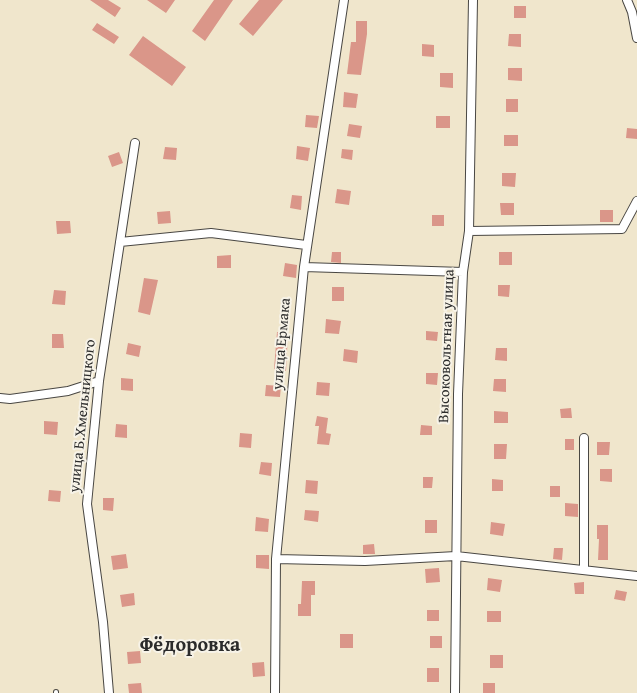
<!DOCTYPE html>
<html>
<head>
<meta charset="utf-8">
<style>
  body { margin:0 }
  canvas { display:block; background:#f0e6cc }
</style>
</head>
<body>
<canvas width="637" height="693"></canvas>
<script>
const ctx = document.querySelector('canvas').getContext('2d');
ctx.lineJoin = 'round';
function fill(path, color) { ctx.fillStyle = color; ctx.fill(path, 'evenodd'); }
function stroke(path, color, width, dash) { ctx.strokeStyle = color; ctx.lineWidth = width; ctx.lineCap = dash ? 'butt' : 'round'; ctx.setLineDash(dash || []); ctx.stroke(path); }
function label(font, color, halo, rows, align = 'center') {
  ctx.font = font + ' "Gentium Book Plus",serif'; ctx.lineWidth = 4; ctx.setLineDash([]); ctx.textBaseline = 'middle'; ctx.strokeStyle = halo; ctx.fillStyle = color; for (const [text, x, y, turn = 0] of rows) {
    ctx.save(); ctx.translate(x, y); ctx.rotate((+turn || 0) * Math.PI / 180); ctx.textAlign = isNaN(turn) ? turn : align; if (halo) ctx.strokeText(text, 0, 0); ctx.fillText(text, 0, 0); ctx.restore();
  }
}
const building = new Path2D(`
  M90 0H108L121 8 115 17Z
  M147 0H175L166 13Z
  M214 0H233L205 41 192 31Z
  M259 0H283L253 36 239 24Z
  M514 6H526V18H514Z
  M356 21H367V34L361 75 347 74 351 42H356Z
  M97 23 119 37 114 44 92 30Z
  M509 34H521V47L508 46Z
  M143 36 186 67 172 86 129 55Z
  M422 44 434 45V57L422 56Z
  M508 68H522V81L508 80Z
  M440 73H453V88L440 87Z
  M344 92 358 94 356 108 343 107Z
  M506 99H518V112H506Z
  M306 115 319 116 317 128 305 127Z
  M436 116H450V128H436Z
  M349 124 362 126 360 138 347 136Z
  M627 128 637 129V139L626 138Z
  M504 135H518V146H504Z
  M297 146 310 148 308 161 296 159Z
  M165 147 177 148 176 160 163 159Z
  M342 149 353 150 352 160 341 158Z
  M119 152 123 163 112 167 108 156Z
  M502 173H516L515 187 502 186Z
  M337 189 351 191 349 205 335 203Z
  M292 195 302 196 301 210 290 208Z
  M500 203H514V215H501Z
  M600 210H613V222H600Z
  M170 211 171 223 158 224 157 212Z
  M432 215H444V226H432Z
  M56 221H70L71 233 57 234Z
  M332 252H341V263L331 262Z
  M499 252H512V265H499Z
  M231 255V268H217V256Z
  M285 263 297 265 296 278 283 276Z
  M144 278 158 280 150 315 138 312Z
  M498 285H510L509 297 498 296Z
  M332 287H344V301H332Z
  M54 290 66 291 65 305 52 304Z
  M326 319 341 321 339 334 325 333Z
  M426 331 438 332 437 341 426 340Z
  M277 332 288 333 286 371 274 369Z
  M52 334H63L64 348H52Z
  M128 343 141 346 139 357 126 354Z
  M496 348H507V361L495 360Z
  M344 349 358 351 357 363 343 361Z
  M426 373H438L437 385 426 384Z
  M121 378 133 379V391L121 390Z
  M494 379H506V392L493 391Z
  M317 382 330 383 329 396 316 395Z
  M266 385 281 386 280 397 265 396Z
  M571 408 572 418H561L560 409Z
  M494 411 508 412V423H494Z
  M317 416 328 418 326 433 331 434 329 445 317 444 319 426H315Z
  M44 421 58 422 57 435 44 434Z
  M116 424 127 425V438L115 437Z
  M421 425 432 426V435H420Z
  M240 433 252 434 251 448 239 447Z
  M565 439H574V450H565Z
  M597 442H610L609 455H597Z
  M494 444H507L506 459H494Z
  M261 462 272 463 271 476 259 474Z
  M600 469H612V482L600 481Z
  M423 477H433L432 488H423Z
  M492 479 503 480V491H492Z
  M306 480 318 481 317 494 305 493Z
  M550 486H560V497H550Z
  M49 490 61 491 60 502 48 501Z
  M103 498H114L113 511 103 510Z
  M565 503 578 504V517L565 516Z
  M305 510 319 511 318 522 304 520Z
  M256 517 269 519 268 532 255 531Z
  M425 520H437V533H425Z
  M491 522 505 524 503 536 490 534Z
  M597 525H608V560H598L599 539H597Z
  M374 544 375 554H363V545Z
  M554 548H563L562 560 553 559Z
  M126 554 128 568 113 570 111 556Z
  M256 555H269V569L256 568Z
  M439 568 440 582 426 583 425 569Z
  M488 578 502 580 500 592 487 590Z
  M302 581H315V595H311V616H298V604H301Z
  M584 582V594H575L574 583Z
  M616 590 627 592 625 601 614 599Z
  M134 593 135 605 122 607 120 595Z
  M427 610H439V621H427Z
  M487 611H501V622H487Z
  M340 634H353V648H340Z
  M430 636H442V648H430Z
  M140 651 141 663 128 664 127 652Z
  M490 655H503V668H490Z
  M264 662 265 676 253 677 252 663Z
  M427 668H439V682H427Z
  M141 683 142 693H129L128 684Z
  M483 683H495V693H483Z`);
const service = new Path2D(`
  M56 692V693`);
const minor = new Path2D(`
  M627 0 632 12 637 38
  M469 231 622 229 637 201
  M120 242 211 233 306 245
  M304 267 463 272
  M0 398 10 399 68 391 99 381
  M276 559 365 561 456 556 637 576
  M584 570V438
  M109 693 103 622 87 504 99 381 135 143
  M275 693 276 559 304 267 344 0
  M455 693 458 394 463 272 469 231 473 0`);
const streetNames = [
  ["улица Ермака",282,344,-85],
  ["Высоковольтная улица",447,346,-88],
  ["улица Б.Хмельницкого",83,416,-84]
];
const districtNames = [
  ["Фёдоровка",190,646]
];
fill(building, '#da9689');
stroke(service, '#494743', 6);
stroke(minor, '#494743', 10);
stroke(service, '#fff', 4);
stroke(minor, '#fff', 8);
label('15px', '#2b2b2b', '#f7f3e8', streetNames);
label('bold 20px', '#2b2b2b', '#f7f3e8', districtNames);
</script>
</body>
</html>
